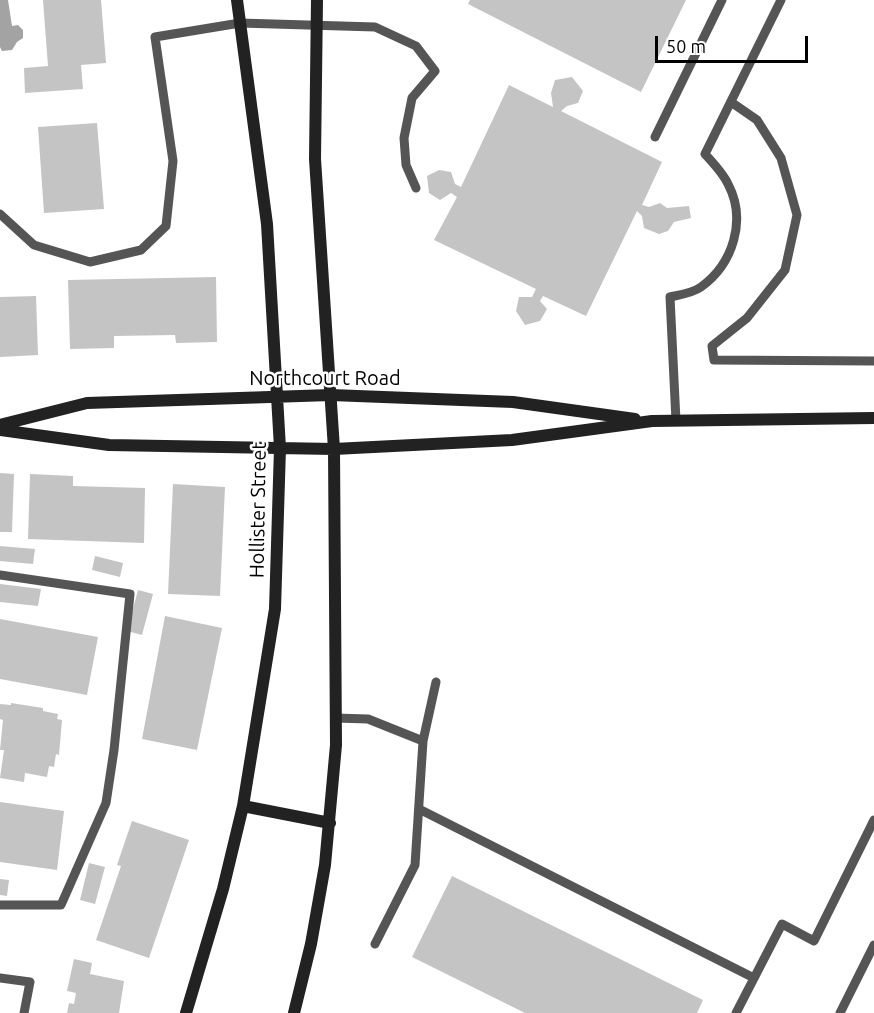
<!DOCTYPE html>
<html>
<head>
<meta charset="utf-8">
<style>
  body { margin:0 }
  #map { position:relative; width:874px; height:1013px; overflow:hidden; background:#fff; font-family:Ubuntu,sans-serif }
  canvas { display:block }
  .scale { position:absolute; left:655px; top:36px; width:153px; height:27px; box-sizing:border-box; border:3px solid #000; border-top:0; padding-left:8px; font-size:18px; line-height:21px; white-space:nowrap; color:#000; -webkit-text-stroke:4px #fff; paint-order:stroke }
</style>
</head>
<body>
<div id="map">
<canvas width="874" height="1013"></canvas>
<div class="scale">50 m</div>
</div>
<script>
const ctx = document.querySelector('canvas').getContext('2d');
ctx.lineJoin = 'round';
function fill(path, color) { ctx.fillStyle = color; ctx.fill(path, 'evenodd'); }
function stroke(path, color, width, dash) { ctx.strokeStyle = color; ctx.lineWidth = width; ctx.lineCap = dash ? 'butt' : 'round'; ctx.setLineDash(dash || []); ctx.stroke(path); }
function label(font, color, halo, rows, align = 'center') {
  ctx.font = font + ' Ubuntu,sans-serif'; ctx.lineWidth = 5; ctx.setLineDash([]); ctx.textBaseline = 'middle'; ctx.strokeStyle = halo; ctx.fillStyle = color; for (const [text, x, y, turn = 0] of rows) {
    ctx.save(); ctx.translate(x, y); ctx.rotate((+turn || 0) * Math.PI / 180); ctx.textAlign = isNaN(turn) ? turn : align; if (halo) ctx.strokeText(text, 0, 0); ctx.fillText(text, 0, 0); ctx.restore();
  }
}
const water = new Path2D(`
  M0 0H8L12 26 18 25 23 30V38L17 42 12 50 2 51 0 47Z`);
const building = new Path2D(`
  M43 0H101L106 63 81 65 83 89 25 93 24 68 48 66Z
  M470 0H686L641 92 468 4Z
  M572 77 583 91 578 103 567 106 561 111 662 162 642 205 649 207 660 203 667 208 689 206 691 218 674 222 668 231 659 234 644 228 642 216 637 211 586 316 543 296 540 301 547 309 540 321 525 325 516 311 519 297H532L536 289 434 240 457 197 451 193 440 200 429 193 427 176 439 170 451 172 455 184 461 187 509 85 553 107 551 93 555 80Z
  M97 123 104 209 44 213 38 127Z
  M216 277 217 342 176 343 175 335 114 336V348L70 349 68 280Z
  M36 296 38 355 0 357V297Z
  M0 473 14 474 12 532H0Z
  M30 474 73 476V486L145 488 144 543 28 539Z
  M173 484 225 487 220 596 168 594Z
  M0 546 35 549 33 564 0 561Z
  M95 556 123 563 120 577 92 570Z
  M0 584 41 589 38 606 0 602Z
  M138 590 153 594 142 635 127 631Z
  M165 616 222 628 197 750 142 739Z
  M0 619 98 637 87 695 0 679Z
  M11 703 43 708V711L58 714 57 719 62 720 59 755 56 754 54 767 49 766 47 777 25 773 24 782 0 778 4 750H0L3 720 0 719V704L11 705Z
  M0 802 64 811 57 870 0 862Z
  M132 821 189 840 149 958 96 940 121 866 117 865Z
  M89 863 105 867 95 904 80 900Z
  M452 876 703 1000 697 1013H525L412 957Z
  M0 879 9 880 7 896 0 895Z
  M74 959 92 963 90 974 124 981 119 1013H67L69 1003 74 1004 76 993 67 991Z`);
const lane = new Path2D(`
  M731 102 757 120 781 158 797 215 785 270 747 318 712 346 714 360 874 361
  M655 137 722 0
  M0 214 34 245 90 262 141 250 166 226 173 161 155 37 240 23 375 27 416 46 435 71 412 98 404 138 406 165 416 188
  M676 421 670 297C679 295 693 293 701 287 733 264 747 220 728 184 723 173 713 163 705 154L781 0
  M0 575 130 594 114 750 106 803 61 905H0
  M335 718 368 719 423 741
  M419 809 754 978
  M375 944 415 865 423 741 436 682
  M0 978 30 982 24 1013
  M736 1013 782 924 814 941 874 820
  M840 1013 874 945`);
const secondary = new Path2D(`
  M0 425 87 403 331 395 513 402 635 419
  M0 430 109 445 334 449 512 440 652 421 874 418
  M243 806 330 823
  M186 1013 223 889 243 806 275 609 280 448 267 224 237 0
  M294 1013 311 944 325 865 336 745 334 449 315 159 317 0`);
const streetNames = [
  ["Northcourt Road",325,378],
  ["Hollister Street",258,510,-89]
];
fill(water, '#a3a3a3');
fill(building, '#c4c4c4');
stroke(lane, '#555', 9);
stroke(secondary, '#222', 12);
label('20px', '#000', '#fff', streetNames);
</script>
</body>
</html>
